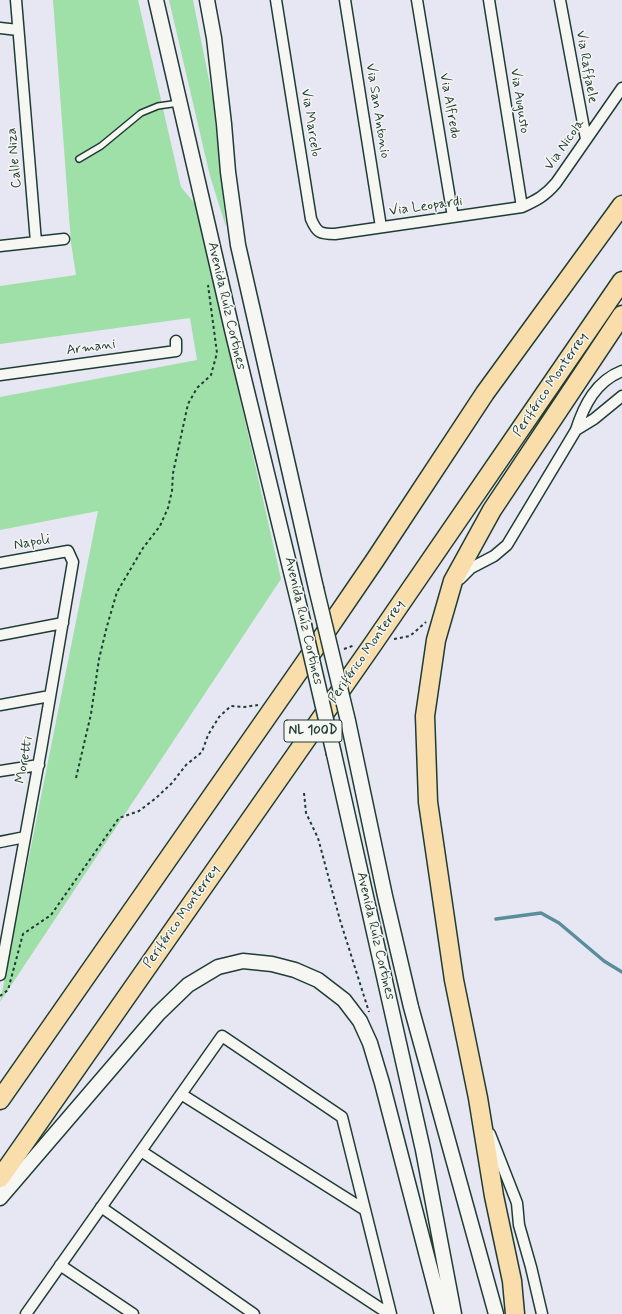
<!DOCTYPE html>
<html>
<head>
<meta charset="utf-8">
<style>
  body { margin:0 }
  canvas { display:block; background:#e7e6f3 }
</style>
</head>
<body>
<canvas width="622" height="1314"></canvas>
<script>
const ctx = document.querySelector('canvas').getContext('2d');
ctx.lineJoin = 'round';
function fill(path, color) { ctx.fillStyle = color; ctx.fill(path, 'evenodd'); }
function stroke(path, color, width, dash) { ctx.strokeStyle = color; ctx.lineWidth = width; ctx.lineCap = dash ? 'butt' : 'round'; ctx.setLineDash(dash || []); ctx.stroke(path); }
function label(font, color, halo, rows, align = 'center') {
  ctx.font = font + ' Mynerve,sans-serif'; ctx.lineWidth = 3; ctx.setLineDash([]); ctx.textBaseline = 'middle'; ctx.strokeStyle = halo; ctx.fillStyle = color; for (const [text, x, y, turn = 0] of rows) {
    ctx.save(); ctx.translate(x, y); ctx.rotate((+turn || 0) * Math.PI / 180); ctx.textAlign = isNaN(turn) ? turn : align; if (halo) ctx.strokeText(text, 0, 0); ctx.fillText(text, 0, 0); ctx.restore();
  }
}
const green = new Path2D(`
  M53 0H138L181 187 196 205 281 579 0 1002 98 511 0 530V397L197 360 190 318 0 344V286L76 275 71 243Z
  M169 0H193L213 100 226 227 210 176Z`);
const stream = new Path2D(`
  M496 919 541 913 559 923 604 961 622 972`);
const path = new Path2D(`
  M394 639 410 636 426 622
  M344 649 355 645
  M76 778 91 714 99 659 107 626 117 592 143 548 160 526 168 508 172 491 173 473 188 404 197 388 211 375 217 353 208 285
  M304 793 306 813 318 838 340 920 369 1012
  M0 996 8 990 23 934 51 915 119 818 139 811 156 798 172 783 186 765 202 752 208 735 219 717 231 706 244 707 258 705`);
const service = new Path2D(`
  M79 159 101 146 141 113 158 106 179 103`);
const minor = new Path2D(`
  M16 0 36 242
  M276 0 311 219C317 233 320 234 335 234L522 207C537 200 545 196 556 183L622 88
  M345 0 381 227
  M417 0 453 217
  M489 0 522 207
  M560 0 586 139
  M0 28 18 30
  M0 246 64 239
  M0 375 176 351V341
  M576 430 594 419 622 396
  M0 563 68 551 73 562 41 750 0 975
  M460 579 471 568 494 556 507 545 576 430C584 405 596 381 622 371
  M0 635 63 623
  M0 705 50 696
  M0 771 39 765
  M0 842 25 837
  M181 1094 365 1210
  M490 1134 517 1203 519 1225 531 1267 542 1314
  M141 1151 389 1314
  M101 1207 254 1314
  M60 1265 133 1314
  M26 1314 222 1036 342 1117 391 1314`);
const secondary = new Path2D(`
  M156 0 233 334 304 625
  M207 0 214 38 224 124 228 172 238 245 316 588
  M348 721 385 896 411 1007 496 1314
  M334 754 423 1150 454 1314
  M0 1198 158 1014 188 985 218 967 243 961 272 964 295 970 318 980 344 1000 360 1021 370 1043 382 1083 442 1314`);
const motorway = new Path2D(`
  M0 1100 304 664 375 560 485 393 622 205
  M0 1178 373 644 622 281
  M515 1314 512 1281 494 1196 478 1098 454 980 428 802 425 716 436 640 453 581 492 510 622 315`);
const secondaryBridge = new Path2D(`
  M316 588 348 721
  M304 625 334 754`);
const shields = [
  [313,731,58]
];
const shieldNames = [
  ["NL 100D",313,731]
];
const streetNames = [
  ["Via Raffaele",586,67,80],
  ["Via Augusto",519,101,81],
  ["Via Alfredo",449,106,80],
  ["Via San Antonio",377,111,81],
  ["Via Marcelo",310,123,81],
  ["Via Nicola",565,145,-55],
  ["Calle Niza",15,158,-95],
  ["Via Leopardi",426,207,-8],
  ["Avenida Ruíz Cortines",226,306,77],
  ["Armani",91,348,-8],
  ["Periférico Monterrey",551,385,-56],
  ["Napoli",32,543,-10],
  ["Avenida Ruíz Cortines",303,621,77],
  ["Periférico Monterrey",367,652,-55],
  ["Moretti",25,760,-80],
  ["Periférico Monterrey",182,917,-55],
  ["Avenida Ruíz Cortines",375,936,77]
];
fill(green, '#9fdfa8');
stroke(stream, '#5a8e9c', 3.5);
stroke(service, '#1f3d34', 8);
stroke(minor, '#1f3d34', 13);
stroke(secondary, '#1f3d34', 17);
stroke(motorway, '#1f3d34', 21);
stroke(path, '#1f3d34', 2, [3, 3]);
stroke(service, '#f6f6f2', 5);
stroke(minor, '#f6f6f2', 10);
stroke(secondary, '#f6f6f2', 14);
stroke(motorway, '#f9ddab', 18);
stroke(secondaryBridge, '#1f3d34', 17, []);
stroke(secondaryBridge, '#f6f6f2', 14);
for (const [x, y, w] of shields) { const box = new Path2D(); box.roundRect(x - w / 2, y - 11, w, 22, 3); ctx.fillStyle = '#f6f6f2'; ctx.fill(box); stroke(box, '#1f3d34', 1); }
label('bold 13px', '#1f3d34', null, shieldNames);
label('14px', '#1f3d34', '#f6f6f2', streetNames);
</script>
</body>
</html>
